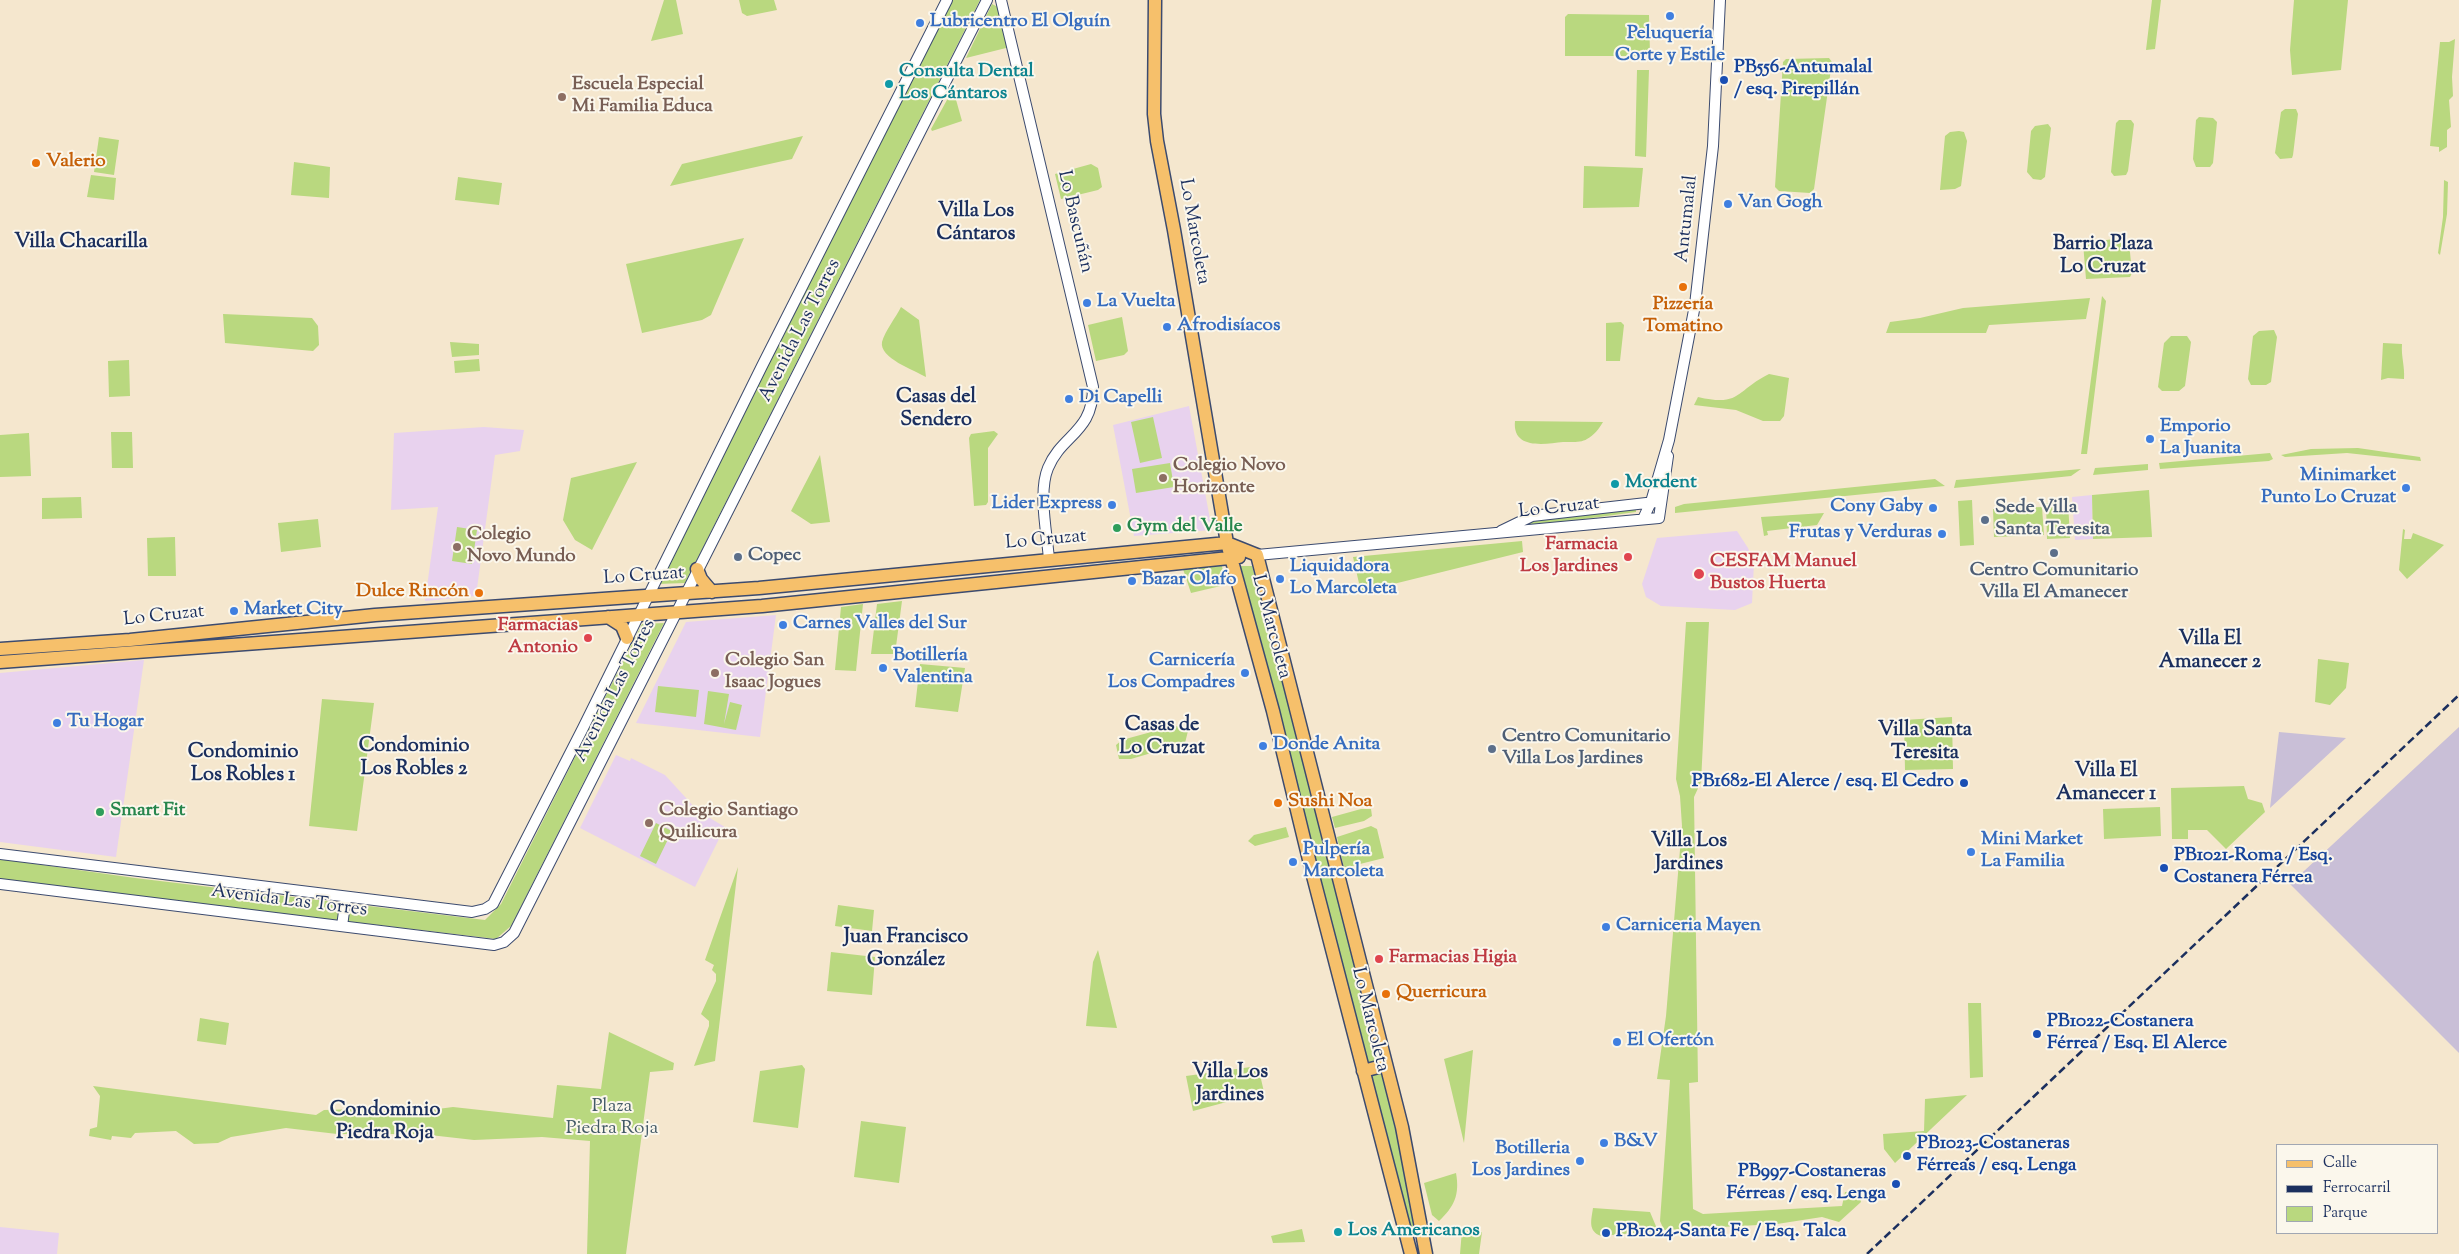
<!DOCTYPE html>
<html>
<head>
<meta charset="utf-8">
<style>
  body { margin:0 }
  #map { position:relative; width:2459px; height:1254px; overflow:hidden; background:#f5e7ce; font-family:"Sorts Mill Goudy",serif }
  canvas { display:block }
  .legend { position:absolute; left:2276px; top:1144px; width:162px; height:90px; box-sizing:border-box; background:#fbf7ec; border:1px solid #a1a7b3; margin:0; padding:6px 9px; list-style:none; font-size:15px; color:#1b2f5e }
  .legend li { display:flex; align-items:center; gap:10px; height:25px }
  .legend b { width:25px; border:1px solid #a1a7b3 }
</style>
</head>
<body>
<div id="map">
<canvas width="2459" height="1254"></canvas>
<ul class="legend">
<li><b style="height:6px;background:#f6c06b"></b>Calle</li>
<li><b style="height:6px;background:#1b2f5e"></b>Ferrocarril</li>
<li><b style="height:14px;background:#b9d87f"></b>Parque</li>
</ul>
</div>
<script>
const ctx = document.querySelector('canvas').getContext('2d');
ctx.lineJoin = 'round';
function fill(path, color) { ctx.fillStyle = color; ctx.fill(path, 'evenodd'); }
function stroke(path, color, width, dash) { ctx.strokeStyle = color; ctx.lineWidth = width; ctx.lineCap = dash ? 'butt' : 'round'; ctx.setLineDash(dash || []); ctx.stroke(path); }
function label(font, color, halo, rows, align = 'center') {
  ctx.font = font + ' "Sorts Mill Goudy",serif'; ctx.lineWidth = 4; ctx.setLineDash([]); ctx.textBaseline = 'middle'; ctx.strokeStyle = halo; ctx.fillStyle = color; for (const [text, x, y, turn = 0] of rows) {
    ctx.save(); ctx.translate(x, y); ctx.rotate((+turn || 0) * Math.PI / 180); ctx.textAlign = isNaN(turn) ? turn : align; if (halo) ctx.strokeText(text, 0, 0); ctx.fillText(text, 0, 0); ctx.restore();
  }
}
const built = new Path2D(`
  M1189 406 1212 530 1134 536 1113 425Z
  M484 427 524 430 520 451 495 455 476 596 425 601 438 507 391 510 394 433Z
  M2092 495 2093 539 2075 540 2072 497Z
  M1737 531 1748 548 1754 563 1752 603 1735 610 1661 606 1646 597 1642 584 1657 538Z
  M776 615 760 737 636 723 686 622Z
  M144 660 116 857 0 842V673Z
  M616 755 630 761 631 758 665 775 698 811 725 827 695 887 580 828Z
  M0 1227 59 1233 57 1254H0Z`);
const industrial = new Path2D(`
  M2459 727V1053L2290 884Z
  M2279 732 2346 738 2270 808Z`);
const green = new Path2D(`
  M664 0H676L683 34 651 41Z
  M739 0H774L777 10 747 16 742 13Z
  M952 0H980L685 583 657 584Z
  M2152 0H2161L2155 49 2146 50Z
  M2294 0H2348L2341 70 2292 75 2290 50Z
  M992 4 998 7 1010 47 966 58Z
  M1568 14 1649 15 1650 54 1648 56H1565V17Z
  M2455 39 2452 77 2453 96 2449 100 2451 127 2447 130V147L2439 152V147L2430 146 2440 42H2449Z
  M1829 58 1832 62 1814 189 1810 193 1779 191 1775 187 1783 62 1786 59Z
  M1637 70H1649L1646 157 1635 156Z
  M953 89 962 121 932 131 931 129Z
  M2285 109H2296L2298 114 2293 155 2292 158 2280 159 2275 153 2281 112Z
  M2199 117 2213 118 2217 122 2213 163 2210 167H2196L2193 159 2196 120Z
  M2119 120H2131L2134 124 2128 171 2126 175 2114 176 2111 172 2116 123Z
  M2048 124 2051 128 2045 177 2041 180 2033 179 2027 172 2031 131 2035 126Z
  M1959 131 1964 132 1967 141 1961 186 1955 189 1940 190 1945 136 1950 132Z
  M803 136 792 159 670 186 682 164Z
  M99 137 119 140 114 175 94 172Z
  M294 162 330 167 329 198 291 195Z
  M1091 164 1098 168 1102 187 1098 190 1061 199 1055 174Z
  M1584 166 1643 168 1639 207 1583 208Z
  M91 175 116 178 114 200 87 197Z
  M458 177 502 183 499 205 455 200Z
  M2444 180 2448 182 2447 214 2440 255 2438 253 2443 217Z
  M744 238 711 315 702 320 642 333 626 264Z
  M2122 238 2129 242 2132 273 2130 277 2086 279 2083 243Z
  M2102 296 2106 301 2087 454H2081Z
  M2090 298 2086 319 1989 325 1986 333H1886L1890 322 1920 318 1963 308Z
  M901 307 919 320 926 377C914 370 879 358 882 342 885 331 896 317 901 307Z
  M223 314 312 318 318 326 319 345 313 351 225 343Z
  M1122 317 1128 351 1124 355 1096 361 1088 325Z
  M1621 322 1624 325 1620 361H1606V323Z
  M2274 330 2277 337 2271 382 2266 385H2251L2248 379 2253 336 2259 331Z
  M2171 336H2187L2191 342 2185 386 2179 391H2162L2158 387 2164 343Z
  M450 342 479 344V355L452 357Z
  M2383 343 2402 344C2401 357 2405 366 2404 379L2388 378 2381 380Z
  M479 359 480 371 455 373 454 361Z
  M129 360 130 396 109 397 108 361Z
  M1769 374 1789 378 1784 416 1780 421H1763L1736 410 1694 405 1698 397C1741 407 1735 391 1769 374Z
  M1153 417 1162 458 1140 463 1131 422Z
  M1515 421 1603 422C1599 429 1594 435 1587 439 1581 443 1570 442 1563 442 1545 444 1512 450 1515 421Z
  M994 431 998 434 988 448V502L986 505 974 506 969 438 971 434Z
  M111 432H132L133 468H112Z
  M29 433 31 476 0 477V435Z
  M2358 448 2420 457 2421 461 2347 453 2285 457 2281 455 2311 449Z
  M2270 453 2273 459 2269 461 2160 469 2159 463Z
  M820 455 830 522 811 524 791 511Z
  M637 462 592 550 575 540 563 520 571 478Z
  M1170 463 1174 487 1136 493 1132 469Z
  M2148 464V470L2093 475 2095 468Z
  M2081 469 2071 476 1954 488 1956 480Z
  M1935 479 1945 486 1675 513V507L1684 504Z
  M2149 490 2152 537 2093 539 2092 495Z
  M81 497 82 518 42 519V498Z
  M1972 500 1974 545 1960 546 1958 501Z
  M2068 502 2070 538 2047 539 2046 503Z
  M2042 507 2044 535 1994 537 1993 509Z
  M1636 509V512L1518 528C1550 511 1600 512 1636 509Z
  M1824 513 1817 525 1767 531 1768 535 1764 536 1761 517Z
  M318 519 321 547 281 552 278 523Z
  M457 527 477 530 472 564 452 561Z
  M2403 529 2405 530 2404 539H2411L2413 533 2444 545 2407 579 2399 570Z
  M175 537 176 576H148L147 538Z
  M1522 541 1523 552 1361 592 1353 557Z
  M1222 566 1225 585 1191 593 1183 569Z
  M1239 566H1252L1337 891 1419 1225 1408 1231Z
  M902 601 895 654H871L877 604Z
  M863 604 856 671 835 670 841 607Z
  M1686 622H1709L1701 782 1694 797 1698 1082 1689 1083 1693 1209 1703 1214 1842 1206 1845 1192 1858 1191 1861 1202 1839 1222 1822 1217 1777 1224 1664 1230 1660 1221 1670 1080 1657 1079 1666 1016 1682 826 1680 796 1676 779Z
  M664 623 511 926 496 939 0 880V859L135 878 485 920 501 904 642 624Z
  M2318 659 2349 663 2346 688 2330 705 2315 702Z
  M920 664 965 668 958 712 915 707Z
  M658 686 699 690 696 717 655 712Z
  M708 691 729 694 724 724 730 702 742 705 736 730 704 724Z
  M322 699 374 703 357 831 309 826Z
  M1952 717 1953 769 1905 770 1904 720Z
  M1173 726 1183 727 1188 731 1185 743 1131 759H1119L1116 745 1122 740Z
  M2244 786 2248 799 2262 803 2265 812 2226 849 2207 830H2188V839H2172L2171 788Z
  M2160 807 2161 836 2104 839 2103 809Z
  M1361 809H1371L1372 816 1364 821 1335 828 1332 817Z
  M656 823 672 831 656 864 640 856Z
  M1371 826 1377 829 1384 858 1344 868 1337 837Z
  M1286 827 1289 837 1255 846 1248 841 1254 835Z
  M738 867 715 1061 694 1066 709 1026V1021L701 1014 716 981V974L712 970 714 965 705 960Z
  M838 905 874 910 872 931 835 926Z
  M1098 950 1117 1028 1086 1026 1093 962Z
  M831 952 875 957 872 995 827 991Z
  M1968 1003H1981L1983 1077 1970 1078Z
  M200 1018 229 1023 226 1045 197 1041Z
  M609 1032 674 1063 673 1070 650 1072 626 1254H587L590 1141 542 1137 474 1140 421 1134H337L286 1128 231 1137 218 1143 194 1144 176 1131 135 1133 131 1138 112 1136 111 1140 89 1136 90 1129 97 1127 100 1096 93 1086 316 1115 324 1110 361 1109 407 1113 453 1107 553 1118 557 1085 601 1089Z
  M1473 1050 1464 1143 1444 1059Z
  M802 1065 805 1069 798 1128 753 1122 760 1071Z
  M1258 1066 1264 1092 1193 1111 1186 1076Z
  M1967 1095 1895 1163 1884 1149 1883 1134 1924 1131 1925 1099Z
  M861 1121 906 1127 899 1183 854 1177Z
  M1456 1173C1460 1195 1454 1207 1439 1221L1432 1215 1424 1183Z
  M1593 1208 1650 1212 1658 1231 1601 1236C1588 1231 1591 1221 1593 1208Z
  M1302 1229 1305 1242 1273 1243 1271 1236Z
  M1462 1230 1482 1232 1479 1254H1460Z`);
const minor = new Path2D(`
  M1001 0 1093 387C1093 433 1062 434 1048 468 1038 492 1047 534 1049 559
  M1643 519 1651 502 1669 440 1695 305 1713 146 1720 0
  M1501 531 1532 516 1655 502
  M1257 555 1659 518 1668 456
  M0 854 472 912 485 909 493 904 583 728 762 366 947 0
  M0 884 494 945 504 942 514 933 987 0
  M342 926 346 897`);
const major = new Path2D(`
  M1155 0 1154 114 1157 141 1174 230 1227 543 1273 711 1312 872 1411 1254
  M1257 555 1402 1127 1426 1254
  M697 569 701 579 712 592
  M608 617 622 626 627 638
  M0 649 130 640 375 615 759 588 1227 543 1257 555
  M0 662 762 606 1239 557
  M1363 1071 1386 1065`);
const rail = new Path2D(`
  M1867 1254 2459 695`);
const markers = [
  [1670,16,5,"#3f7fe0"],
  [920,23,5,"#3f7fe0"],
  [1724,80,5,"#1a4fb4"],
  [889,84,5,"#0f9aa8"],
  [562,97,5,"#8d6e63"],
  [36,163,5,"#e8710a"],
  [1728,204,5,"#3f7fe0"],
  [1683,287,5,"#e8710a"],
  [1087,303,5,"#3f7fe0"],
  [1167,327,5,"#3f7fe0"],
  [1069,399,5,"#3f7fe0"],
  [2150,439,5,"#3f7fe0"],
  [1163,478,5,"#8d6e63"],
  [1615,484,5,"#0f9aa8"],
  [2406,488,5,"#3f7fe0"],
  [1112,505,5,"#3f7fe0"],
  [1933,508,5,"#3f7fe0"],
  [1985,520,5,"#5c6f8a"],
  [1117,528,5,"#2e9e5b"],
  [1942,534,5,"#3f7fe0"],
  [457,547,5,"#8d6e63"],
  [2054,553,5,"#5c6f8a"],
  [738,557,5,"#5c6f8a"],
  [1628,557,5,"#e0444e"],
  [1699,574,6,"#e0444e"],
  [1280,579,5,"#3f7fe0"],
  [1132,581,5,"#3f7fe0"],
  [479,593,5,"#e8710a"],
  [234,611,5,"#3f7fe0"],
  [783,625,5,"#3f7fe0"],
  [588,638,5,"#e0444e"],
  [883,668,5,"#3f7fe0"],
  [715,673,5,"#8d6e63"],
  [1245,673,5,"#3f7fe0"],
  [57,723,5,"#3f7fe0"],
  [1263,746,5,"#3f7fe0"],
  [1492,749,5,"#5c6f8a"],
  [1964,783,5,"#1a4fb4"],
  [1278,803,5,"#e8710a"],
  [100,812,5,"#2e9e5b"],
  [649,823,5,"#8d6e63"],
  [1971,852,5,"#3f7fe0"],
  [1293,862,5,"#3f7fe0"],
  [2164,868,5,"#1a4fb4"],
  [1606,927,5,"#3f7fe0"],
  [1379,959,5,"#e0444e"],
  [1386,994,5,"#e8710a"],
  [2037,1034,5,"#1a4fb4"],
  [1617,1042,5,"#3f7fe0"],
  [1604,1143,5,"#3f7fe0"],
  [1907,1156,5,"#1a4fb4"],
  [1580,1161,5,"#3f7fe0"],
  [1896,1184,5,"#1a4fb4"],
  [1338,1232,5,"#0f9aa8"],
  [1606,1233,5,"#1a4fb4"]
];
const shopNames = [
  ["Lubricentro El Olguín",930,23],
  ["Peluquería",1670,35,"center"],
  ["Corte y Estile",1670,57,"center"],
  ["Van Gogh",1738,204],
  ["La Vuelta",1097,303],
  ["Afrodisíacos",1177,327],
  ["Di Capelli",1079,399],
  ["Emporio",2160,428],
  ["La Juanita",2160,450],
  ["Minimarket",2396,477,"right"],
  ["Punto Lo Cruzat",2396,499,"right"],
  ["Lider Express",1102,505,"right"],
  ["Cony Gaby",1923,508,"right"],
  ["Frutas y Verduras",1932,534,"right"],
  ["Liquidadora",1290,568],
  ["Lo Marcoleta",1290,590],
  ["Bazar Olafo",1142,581],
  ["Market City",244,611],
  ["Carnes Valles del Sur",793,625],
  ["Botillería",893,657],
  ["Valentina",893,679],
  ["Carnicería",1235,662,"right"],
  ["Los Compadres",1235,684,"right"],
  ["Tu Hogar",67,723],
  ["Donde Anita",1273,746],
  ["Mini Market",1981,841],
  ["La Familia",1981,863],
  ["Pulpería",1303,851],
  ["Marcoleta",1303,873],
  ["Carniceria Mayen",1616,927],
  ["El Ofertón",1627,1042],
  ["B&V",1614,1143],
  ["Botilleria",1570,1150,"right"],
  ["Los Jardines",1570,1172,"right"]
];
const transitNames = [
  ["PB556-Antumalal",1734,69],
  ["/ esq. Pirepillán",1734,91],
  ["PB1682-El Alerce / esq. El Cedro",1954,783,"right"],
  ["PB1021-Roma / Esq.",2174,857],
  ["Costanera Férrea",2174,879],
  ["PB1022-Costanera",2047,1023],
  ["Férrea / Esq. El Alerce",2047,1045],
  ["PB1023-Costaneras",1917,1145],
  ["Férreas / esq. Lenga",1917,1167],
  ["PB997-Costaneras",1886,1173,"right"],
  ["Férreas / esq. Lenga",1886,1195,"right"],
  ["PB1024-Santa Fe / Esq. Talca",1616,1233]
];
const cultureNames = [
  ["Consulta Dental",899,73],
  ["Los Cántaros",899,95],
  ["Mordent",1625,484],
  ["Los Americanos",1348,1232]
];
const educationNames = [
  ["Escuela Especial",572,86],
  ["Mi Familia Educa",572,108],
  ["Colegio Novo",1173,467],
  ["Horizonte",1173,489],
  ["Colegio",467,536],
  ["Novo Mundo",467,558],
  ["Colegio San",725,662],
  ["Isaac Jogues",725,684],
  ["Colegio Santiago",659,812],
  ["Quilicura",659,834]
];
const foodNames = [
  ["Valerio",46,163],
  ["Pizzería",1683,306,"center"],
  ["Tomatino",1683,328,"center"],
  ["Dulce Rincón",469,593,"right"],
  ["Sushi Noa",1288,803],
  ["Querricura",1396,994]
];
const streetNames = [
  ["Antumalal",1688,219,-84],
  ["Lo Bascuñán",1074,222,77],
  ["Lo Marcoleta",1193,232,80],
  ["Avenida Las Torres",801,331,-63],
  ["Lo Cruzat",1559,509,-6],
  ["Lo Cruzat",1046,541,-5],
  ["Lo Cruzat",644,577,-4],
  ["Lo Cruzat",164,617,-6],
  ["Lo Marcoleta",1270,627,75],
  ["Avenida Las Torres",616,691,-63],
  ["Avenida Las Torres",289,902,7],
  ["Lo Marcoleta",1369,1020,76]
];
const serviceNames = [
  ["Sede Villa",1995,509],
  ["Santa Teresita",1995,531],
  ["Copec",748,557],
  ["Centro Comunitario",2054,572,"center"],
  ["Villa El Amanecer",2054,594,"center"],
  ["Centro Comunitario",1502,738],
  ["Villa Los Jardines",1502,760]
];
const leisureNames = [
  ["Gym del Valle",1127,528],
  ["Smart Fit",110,812]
];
const healthNames = [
  ["Farmacia",1618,546],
  ["Los Jardines",1618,568],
  ["CESFAM Manuel",1710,563,"left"],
  ["Bustos Huerta",1710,585,"left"],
  ["Farmacias",578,627],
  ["Antonio",578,649],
  ["Farmacias Higia",1389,959,"left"]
];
const parkNames = [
  ["Plaza",612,1108],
  ["Piedra Roja",612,1130]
];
const neighbourhoodNames = [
  ["Villa Los",976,213],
  ["Cántaros",976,236],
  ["Villa Chacarilla",81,244],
  ["Barrio Plaza",2103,246],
  ["Lo Cruzat",2103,269],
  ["Casas del",936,399],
  ["Sendero",936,422],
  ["Villa El",2210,641],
  ["Amanecer 2",2210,664],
  ["Casas de",1162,727],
  ["Lo Cruzat",1162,750],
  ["Villa Santa",1925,732],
  ["Teresita",1925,755],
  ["Condominio",414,748],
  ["Los Robles 2",414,771],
  ["Condominio",243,754],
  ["Los Robles 1",243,777],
  ["Villa El",2106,773],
  ["Amanecer 1",2106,796],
  ["Villa Los",1689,843],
  ["Jardines",1689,866],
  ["Juan Francisco",906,939],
  ["González",906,962],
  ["Villa Los",1230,1074],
  ["Jardines",1230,1097],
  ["Condominio",385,1112],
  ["Piedra Roja",385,1135]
];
fill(built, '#e8d2ee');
fill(industrial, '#c9bfd7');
fill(green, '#b9d87f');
stroke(minor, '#3c4b6f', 12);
stroke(major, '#3c4b6f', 15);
stroke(minor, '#fff', 10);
stroke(major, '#f6c06b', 12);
stroke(rail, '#1b2f5e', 2.5, [8, 4]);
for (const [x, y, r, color] of markers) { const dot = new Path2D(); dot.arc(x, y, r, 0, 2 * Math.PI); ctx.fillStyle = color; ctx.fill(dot); stroke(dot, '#fbf7ec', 2); }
label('bold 19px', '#366cbe', '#fbf7ec', shopNames, 'left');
label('bold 19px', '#164399', '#fbf7ec', transitNames, 'left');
label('bold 19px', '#0d838f', '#fbf7ec', cultureNames, 'left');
label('bold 19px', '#785e54', '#fbf7ec', educationNames, 'left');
label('bold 19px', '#c56008', '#fbf7ec', foodNames, 'left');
label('19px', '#1b2f5e', '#fbf7ec', streetNames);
label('bold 19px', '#4e5e75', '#fbf7ec', serviceNames, 'left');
label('bold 19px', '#27864d', '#fbf7ec', leisureNames, 'left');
label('bold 19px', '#be3a42', '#fbf7ec', healthNames, 'right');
label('19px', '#425966', '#fbf7ec', parkNames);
label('bold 20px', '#1b2f5e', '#fbf7ec', neighbourhoodNames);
</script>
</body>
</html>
